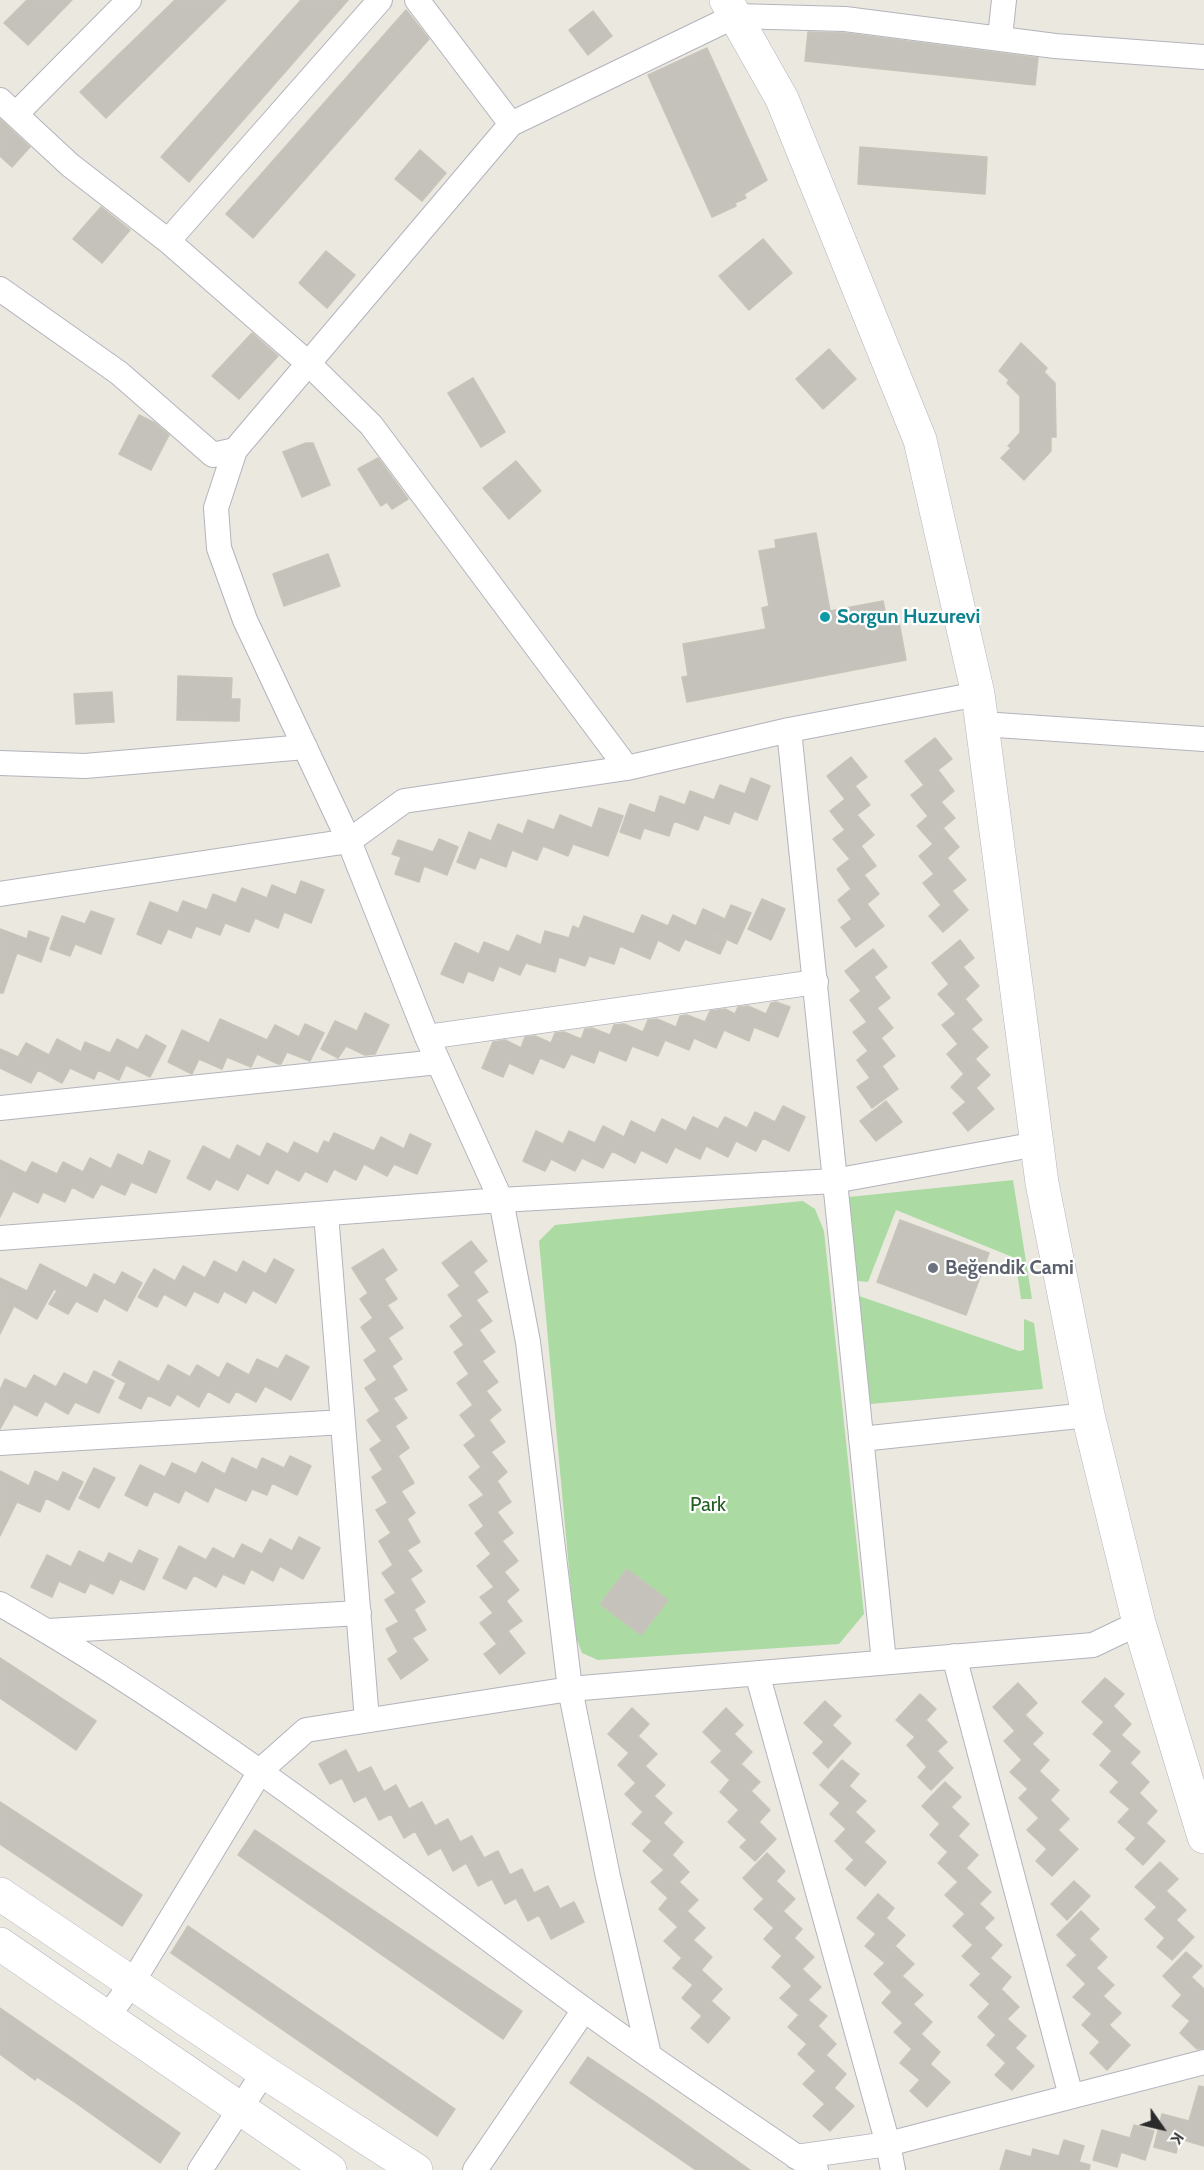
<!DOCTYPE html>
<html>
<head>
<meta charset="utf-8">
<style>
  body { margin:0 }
  #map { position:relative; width:1204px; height:2170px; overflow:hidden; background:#ebe8e0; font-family:Cabin,sans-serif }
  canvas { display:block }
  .north { position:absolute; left:1132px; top:2098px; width:60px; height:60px; -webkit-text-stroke:4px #fff; paint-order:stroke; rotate:124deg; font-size:16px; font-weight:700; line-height:24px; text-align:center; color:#2b2b2b }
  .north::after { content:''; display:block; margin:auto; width:21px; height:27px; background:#2b2b2b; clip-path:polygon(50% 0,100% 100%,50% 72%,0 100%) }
</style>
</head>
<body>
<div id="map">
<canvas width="1204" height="2170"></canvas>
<div class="north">K</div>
</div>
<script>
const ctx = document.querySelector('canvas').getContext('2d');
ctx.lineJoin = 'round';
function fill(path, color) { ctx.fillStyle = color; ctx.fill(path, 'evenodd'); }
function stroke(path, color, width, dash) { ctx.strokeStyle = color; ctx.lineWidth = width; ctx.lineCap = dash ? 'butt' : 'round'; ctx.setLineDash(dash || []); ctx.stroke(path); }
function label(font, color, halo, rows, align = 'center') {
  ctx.font = font + ' Cabin,sans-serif'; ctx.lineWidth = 4.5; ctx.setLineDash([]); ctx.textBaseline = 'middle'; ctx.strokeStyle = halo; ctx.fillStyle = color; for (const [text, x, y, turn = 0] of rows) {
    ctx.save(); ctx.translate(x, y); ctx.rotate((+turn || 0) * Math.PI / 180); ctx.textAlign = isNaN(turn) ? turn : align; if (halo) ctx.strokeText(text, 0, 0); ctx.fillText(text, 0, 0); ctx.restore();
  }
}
const green = new Path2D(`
  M1013 1180 1032 1299H1021L1015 1258 896 1210 868 1282 857 1281 849 1197Z
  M803 1201 815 1209 824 1231 864 1614 839 1644 598 1660 582 1653 575 1635 539 1241 555 1225Z
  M859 1296 1019 1351 1024 1350V1319L1034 1323 1043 1389 870 1404Z`);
const building = new Path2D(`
  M27 0H72L28 45 4 23Z
  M175 0H226L106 118 80 92Z
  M301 0H348L189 182 161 157Z
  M406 10 429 39 253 238 226 214Z
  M593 11 612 36 588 55 569 30Z
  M808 32 844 33 1038 58 1035 85 805 61Z
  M707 48 767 180 744 194 746 198 735 203 736 206 712 217 648 75Z
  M0 119 30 147 12 167 0 156Z
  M860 147 987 157 985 194 858 184Z
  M420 150 446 173 422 201 395 179Z
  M101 207 130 230 102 263 73 239Z
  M763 239 792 273 749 310 719 276Z
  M326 251 355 275 327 308 299 283Z
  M252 333 278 356 239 399 212 376Z
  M1021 343 1047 368 1044 372 1055 383 1056 437H1051V451L1024 480 1001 458 1011 448 1008 446 1020 433V396L1007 383 1009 380 999 371Z
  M829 349 856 379 823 409 796 379Z
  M473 378 505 432 481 447 448 393Z
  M139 415 155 423 169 435 151 470 119 454Z
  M306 443H313L330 485 302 497 283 452Z
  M378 458 408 499 392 509 387 502 381 506 358 469Z
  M516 461 541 491 509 519 483 488Z
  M816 533 830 611 883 601 888 624 899 622 906 660 687 702 682 677 688 676 683 644 766 629 762 608 769 606 759 551 776 548 775 540Z
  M328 554 340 586 284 606 273 574Z
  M178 676 232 678 231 699H240L239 721 177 720Z
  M112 692 114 722 76 724 74 694Z
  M935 738 952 759 938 770 954 791 941 802 955 818 943 828 959 847 947 858 966 880 952 891 968 910 943 932 929 916 941 905 923 883 934 874 919 856 933 844 917 826 928 816 911 795 924 785 905 761Z
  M851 757 867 777 855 786 870 805 857 815 874 835 861 846 876 866 864 875 879 894 867 904 884 926 856 947 841 927 852 919 838 900 851 889 837 869 850 859 833 839 845 830 830 811 845 799 827 776Z
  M751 778 770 786 757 820 734 811 729 824 704 815 698 830 674 821 669 836 644 828 640 839 620 832 630 804 655 813 660 796 685 805 690 791 714 800 720 785 745 794Z
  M599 808 623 816 608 856 573 844 568 856 543 846 537 860 512 850 506 867 480 857 475 869 457 862 469 832 491 841 498 824 523 834 528 820 554 830 560 815 592 828Z
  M439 839 458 847 447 875 424 866 419 882 395 874 401 857 392 854 398 840 433 852Z
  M301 881 324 890 311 923 284 912 278 928 255 918 249 932 225 923 220 935 196 926 191 938 168 929 161 944 137 934 150 902 178 913 183 901 207 910 213 894 236 903 242 888 267 898 272 885 296 895Z
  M762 899 785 909 771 940 748 929Z
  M731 905 751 913 737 944 713 933 726 941 720 954 685 939 679 951 658 940 650 959 620 946 614 964 589 956 585 966 559 957 555 972 526 963 520 975 499 966 493 981 468 971 463 983 441 974 455 943 479 954 484 942 509 952 517 935 541 945 545 931 569 938 573 926 579 929 584 916 634 934 642 915 668 926 673 915 696 926 703 909 725 919Z
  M91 911 114 919 101 954 75 944 70 956 50 949 62 916 85 924Z
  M0 929 27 939 29 931 49 938 41 962 17 953 3 993H0Z
  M960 940 974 958 963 967 979 986 965 999 982 1020 971 1029 988 1047 975 1059 990 1075 976 1088 994 1109 968 1131 953 1113 966 1102 951 1087 964 1074 947 1054 958 1044 942 1025 956 1014 938 994 949 984 932 963Z
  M873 949 887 967 874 977 890 998 877 1008 893 1028 881 1038 895 1056 882 1066 898 1089 872 1108 857 1087 870 1078 857 1060 868 1051 853 1032 867 1022 850 1000 861 991 845 971Z
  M776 1002 790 1007 778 1037 754 1027 749 1041 724 1030 716 1048 694 1038 689 1050 665 1040 658 1056 632 1046 626 1061 599 1050 594 1063 571 1054 564 1068 540 1058 533 1074 509 1063 503 1077 482 1068 493 1042 505 1040 521 1048 525 1037 535 1036 551 1043 555 1033 564 1032 581 1039 585 1029 592 1028 610 1035 614 1025 624 1024 643 1032 648 1020 657 1019 676 1027 680 1016 687 1015 705 1022 710 1011 725 1009 735 1014 738 1007 748 1006 766 1014 771 1003Z
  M365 1013 389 1025 375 1054 365 1055 346 1046 338 1058 321 1049 335 1021 357 1031Z
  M220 1019 267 1040 275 1025 299 1037 305 1024 324 1033 310 1061 287 1052 281 1064H278L257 1054 251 1067 227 1057 222 1069 199 1059 192 1074 168 1062 182 1030 209 1043Z
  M146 1035 166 1046 150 1077 126 1065 119 1080 98 1070 94 1079 70 1068 62 1083 38 1070 31 1083 0 1068V1049L18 1057 26 1043 49 1055 57 1039 81 1052 85 1042 110 1053 117 1039 138 1050Z
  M886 1101 902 1122 876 1141 860 1121Z
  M783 1106 805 1117 789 1151 763 1138 756 1151 736 1141 728 1157 706 1146 700 1159 675 1147 667 1163 641 1150 635 1163 612 1151 603 1168 582 1158 575 1171 551 1159 545 1171 523 1161 536 1131 563 1144 569 1131 595 1143 603 1126 624 1137 631 1121 655 1133 662 1119 686 1131 693 1117 718 1129 725 1117 747 1128 755 1112 775 1122Z
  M334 1133 374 1151 381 1137 404 1149 410 1134 431 1144 417 1174 394 1164 387 1176 364 1164 356 1180 334 1169 327 1182 305 1171 299 1181 276 1169 268 1184 247 1173 238 1190 216 1179 210 1190 187 1178 203 1146 230 1160 237 1145 260 1157 267 1143 288 1154 294 1142 318 1154 324 1141 329 1143Z
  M149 1151 170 1161 156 1193 131 1182 125 1195 101 1184 93 1198 72 1187 65 1202 43 1192 38 1203 13 1191 0 1217V1160L26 1173 32 1162 57 1174 63 1162 83 1172 90 1158 111 1169 118 1154 143 1166Z
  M900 1220 989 1253 966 1315 877 1282Z
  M471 1241 487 1261 473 1272 488 1292 476 1300 492 1321 479 1330 495 1352 482 1361 498 1382 486 1391 501 1410 489 1420 505 1442 491 1452 507 1472 497 1481 511 1502 497 1512 513 1533 502 1541 518 1561 504 1572 519 1590 506 1601 522 1621 508 1631 525 1653 500 1674 484 1654 497 1644 480 1623 493 1613 480 1597 494 1587 477 1566 491 1554 475 1533 484 1526 469 1505 484 1495 469 1477 481 1467 464 1445 476 1436 460 1415 473 1405 457 1383 469 1374 454 1352 464 1345 450 1326 463 1316 448 1295 460 1286 442 1263Z
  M383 1249 397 1270 384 1279 397 1299 387 1305 403 1328 388 1338 402 1359 392 1366 407 1390 393 1398 407 1418 395 1426 409 1448 398 1456 414 1483 401 1491 415 1513 407 1519 420 1542 407 1550 422 1571 410 1579 425 1602 414 1609 426 1630 412 1638 428 1660 401 1679 388 1659 398 1652 386 1629 399 1622 385 1600 396 1593 382 1573 393 1565 379 1541 391 1533 376 1510 388 1503 372 1477 383 1470 370 1449 382 1441 367 1420 380 1411 365 1388 377 1380 364 1360 377 1351 361 1327 373 1318 360 1299 368 1293 352 1268Z
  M274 1259 294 1270 276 1303 253 1290 246 1303 224 1291 218 1303 194 1291 186 1306 164 1294 157 1307 138 1297 154 1269 175 1281 183 1266 205 1278 214 1261 237 1273 243 1261 266 1274Z
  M40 1264 87 1288 94 1274 115 1285 122 1272 142 1283 127 1311 104 1298 97 1312 76 1301 68 1314 49 1304 57 1291 54 1289 37 1319 14 1306 0 1334V1278L27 1291Z
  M286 1355 309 1367 291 1400 265 1386 256 1402 236 1391 229 1403 208 1391 199 1407 177 1394 170 1406 148 1395 141 1409 119 1398 126 1383 112 1375 119 1361 159 1382 168 1365 190 1377 197 1365 219 1378 227 1363 249 1375 257 1359 278 1369Z
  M94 1371 114 1381 99 1413 75 1402 68 1414 45 1401 37 1416 14 1404 0 1429V1390L5 1379 26 1389 34 1375 56 1387 64 1373 87 1385Z
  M290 1456 311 1466 297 1495 272 1483 267 1495 252 1489 246 1501 215 1487 208 1502 185 1490 179 1503 154 1491 147 1506 125 1495 140 1465 165 1477 172 1463 196 1474 202 1462 225 1474 232 1458 257 1470 262 1458 284 1468Z
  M94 1468 115 1478 99 1508 79 1498Z
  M0 1471 29 1486 35 1471 58 1482 63 1472 83 1482 69 1510 46 1498 40 1512 17 1502 0 1536Z
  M299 1537 320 1548 303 1579 280 1566 273 1581 251 1569 244 1584 223 1574 216 1587 194 1575 186 1589 163 1578 179 1546 206 1560 213 1548 234 1559 242 1544 262 1554 270 1539 292 1551Z
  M139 1550 158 1559 144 1590 120 1579 113 1594 90 1583 85 1593 59 1581 52 1597 31 1587 47 1555 71 1567 79 1551 104 1563 109 1553 132 1564Z
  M627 1569 668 1600 641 1635 600 1604Z
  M0 1658 96 1721 76 1750 0 1698Z
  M1105 1678 1124 1694 1113 1706 1131 1724 1121 1735 1140 1752 1130 1763 1149 1782 1139 1793 1157 1811 1146 1823 1165 1841 1143 1865 1126 1849 1136 1838 1118 1822 1130 1809 1110 1792 1119 1782 1100 1765 1112 1751 1093 1734 1104 1722 1082 1702Z
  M1018 1683 1037 1703 1025 1715 1043 1733 1032 1744 1049 1760 1039 1771 1059 1790 1050 1800 1069 1819 1058 1830 1078 1849 1052 1876 1036 1861 1047 1849 1027 1830 1039 1818 1019 1798 1028 1789 1010 1772 1022 1760 1004 1741 1015 1731 993 1707Z
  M920 1694 936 1709 926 1720 947 1742 937 1751 953 1768 931 1790 918 1777 927 1767 907 1745 915 1737 896 1720Z
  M825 1701 841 1716 832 1725 851 1743 828 1768 813 1753 824 1742 804 1723Z
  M632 1708 649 1724 638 1736 657 1754 645 1766 665 1785 654 1796 672 1813 663 1823 683 1842 672 1855 689 1872 679 1882 698 1900 687 1911 705 1928 693 1940 712 1957 701 1970 722 1989 711 2001 730 2018 708 2043 691 2028 702 2016 682 1998 693 1985 673 1968 682 1958 664 1941 678 1927 659 1909 668 1898 651 1882 664 1870 643 1851 652 1841 632 1824 643 1812 625 1794 636 1783 618 1765 629 1753 608 1734Z
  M726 1708 743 1725 734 1734 752 1752 741 1764 760 1782 751 1791 770 1810 759 1822 776 1839 755 1861 740 1847 747 1840 728 1822 739 1810 720 1792 730 1780 711 1762 722 1751 703 1732Z
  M346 1750 358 1773 371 1767 384 1792 396 1785 409 1809 422 1802 435 1826 448 1819 460 1842 472 1836 484 1858 498 1851 510 1875 522 1869 534 1893 548 1886 560 1909 574 1902 584 1922 551 1939 539 1915 528 1921 516 1898 505 1904 492 1879 478 1886 466 1863 453 1871 441 1848 428 1855 415 1831 404 1838 391 1814 379 1820 366 1796 354 1802 342 1778 330 1784 319 1764Z
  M842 1760 859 1774 849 1786 866 1801 855 1812 875 1831 864 1842 886 1862 865 1886 846 1869 854 1860 835 1841 846 1829 830 1814 840 1803 820 1785Z
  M945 1782 961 1797 951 1807 969 1824 958 1836 978 1855 966 1868 991 1892 980 1903 974 1899 994 1918 984 1928 1002 1945 990 1958 1011 1977 1001 1989 1019 2007 1007 2019 1026 2036 1015 2048 1034 2066 1012 2090 995 2075 1006 2063 987 2045 996 2035 978 2017 990 2004 970 1985 981 1974 962 1956 973 1945 953 1926 965 1914 945 1895 958 1882 938 1863 948 1852 930 1835 940 1824 922 1806Z
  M0 1802 142 1895 122 1926 0 1844Z
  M255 1830 522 2011 503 2039 238 1855Z
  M767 1853 785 1871 776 1881 795 1899 783 1911 802 1929 794 1938 814 1957 802 1969 821 1987 808 2000 827 2016 818 2026 836 2044 826 2055 846 2074 834 2088 854 2106 830 2131 813 2116 825 2104 803 2084 816 2071 798 2054 807 2044 788 2027 799 2015 780 1998 792 1986 772 1967 782 1956 764 1939 774 1928 754 1909 764 1899 743 1878Z
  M1160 1862 1178 1879 1166 1891 1186 1910 1176 1920 1194 1937 1172 1960 1157 1947 1165 1938 1145 1919 1157 1907 1135 1887Z
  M1074 1881 1090 1896 1067 1920 1051 1904Z
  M878 1894 894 1908 886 1918 905 1935 895 1946 914 1964 902 1976 923 1995 913 2004 932 2022 921 2034 940 2052 930 2064 950 2082 927 2107 910 2091 920 2080 900 2063 912 2049 894 2032 903 2023 882 2003 892 1992 874 1974 885 1963 865 1946 876 1934 857 1918Z
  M1081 1911 1099 1929 1089 1939 1107 1957 1096 1968 1114 1985 1103 1996 1121 2013 1109 2025 1130 2045 1107 2070 1090 2053 1100 2042 1082 2025 1092 2014 1073 1997 1086 1984 1067 1965 1077 1955 1057 1935Z
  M188 1926 455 2109 437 2136 171 1953Z
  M1186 1952 1202 1966 1191 1977 1204 1989V2048L1197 2049 1180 2033 1190 2021 1172 2006 1182 1995 1163 1976Z
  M0 2008 180 2133 160 2163 76 2103 37 2077 35 2080 0 2054Z
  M588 2057 655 2102 750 2170H696L594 2100 570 2083Z
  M1199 2086 1204 2087V2146L1180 2139 1176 2153 1154 2147 1162 2114 1189 2121Z
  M1134 2125 1154 2131 1145 2160 1121 2152 1117 2167 1093 2160 1102 2130 1130 2138Z
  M1064 2140 1084 2146 1079 2162 1090 2165 1089 2170H1000L1006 2150 1031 2157 1033 2149 1059 2156Z`);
const street = new Path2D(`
  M417 0 511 124
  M1000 37 1004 0
  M0 100 70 165 168 241 309 364 371 425 627 768
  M16 114 129 0
  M168 241 380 0
  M0 289 119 373 213 455 235 450 511 124 735 16 845 19 1055 46 1204 57
  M235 450 216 508 219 548 245 620 349 841 427 1037 501 1200 528 1342 570 1689 608 1877 649 2055
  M982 724 1204 739
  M789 730 884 1662
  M0 763 85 766 305 747
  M0 894 349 841 404 801 627 768 789 730 978 694
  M427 1037 816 982
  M0 1108 438 1062
  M326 1214 367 1720
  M0 1238 501 1200 834 1181 1037 1144
  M861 1439 1088 1415
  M0 1443 343 1422
  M0 1604C206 1721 391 1869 582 2008 658 2064 738 2116 816 2170
  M48 1631 359 1613
  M954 1656 1071 2096
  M757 1673 888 2144 893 2170
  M106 2019 132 1983 261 1770 306 1730 570 1689 1093 1645 1139 1623
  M796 2157 888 2144 1204 2062
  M200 2170 264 2072
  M475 2170 584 2010`);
const secondary = new Path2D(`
  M726 0 782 99 920 440 978 694 1042 1183 1088 1415 1139 1623 1204 1837
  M0 1894 264 2072 416 2170
  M0 1944 330 2170`);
const markers = [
  [825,617,6,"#0f9aa8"],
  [933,1268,6,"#6b7280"]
];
const cultureNames = [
  ["Sorgun Huzurevi",837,617]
];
const worshipNames = [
  ["Beğendik Cami",945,1268]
];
const parkNames = [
  ["Park",708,1505]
];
fill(green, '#abdba3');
fill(building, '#c4c2bb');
stroke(building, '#c7c4b9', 1.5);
stroke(street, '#b3b3bd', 26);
stroke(secondary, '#b3b3bd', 34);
stroke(street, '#fff', 24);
stroke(secondary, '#fff', 33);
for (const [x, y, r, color] of markers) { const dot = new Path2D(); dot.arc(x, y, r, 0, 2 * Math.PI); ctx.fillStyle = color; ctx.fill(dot); stroke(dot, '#fff', 2); }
label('bold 20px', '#0d838f', '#fff', cultureNames, 'left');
label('bold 20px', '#5b616d', '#fff', worshipNames, 'left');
label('20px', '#256024', '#fff', parkNames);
</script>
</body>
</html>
